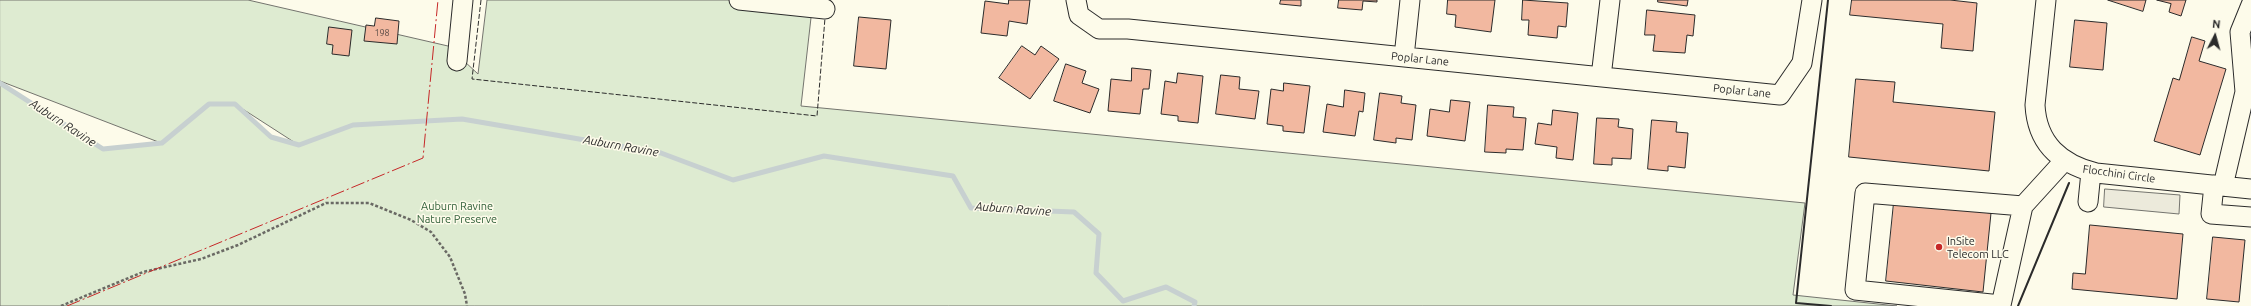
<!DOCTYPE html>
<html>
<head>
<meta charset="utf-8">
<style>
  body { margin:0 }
  #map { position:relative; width:2251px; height:306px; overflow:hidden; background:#fdfbea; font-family:Ubuntu,sans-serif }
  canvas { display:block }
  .north { position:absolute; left:2195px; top:16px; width:40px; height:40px; -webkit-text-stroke:3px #fdfbea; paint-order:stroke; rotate:6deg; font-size:11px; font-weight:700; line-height:16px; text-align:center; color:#2b2b2b }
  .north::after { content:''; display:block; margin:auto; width:14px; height:18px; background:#2b2b2b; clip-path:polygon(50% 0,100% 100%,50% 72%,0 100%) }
</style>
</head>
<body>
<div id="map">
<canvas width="2251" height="306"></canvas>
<div class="north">N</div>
</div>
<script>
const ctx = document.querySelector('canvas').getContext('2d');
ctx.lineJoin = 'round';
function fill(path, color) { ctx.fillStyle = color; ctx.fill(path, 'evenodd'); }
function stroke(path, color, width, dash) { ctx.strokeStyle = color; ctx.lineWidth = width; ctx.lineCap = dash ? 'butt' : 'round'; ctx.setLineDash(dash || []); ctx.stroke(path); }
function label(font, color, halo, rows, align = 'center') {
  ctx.font = font + ' Ubuntu,sans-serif'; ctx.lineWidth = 3; ctx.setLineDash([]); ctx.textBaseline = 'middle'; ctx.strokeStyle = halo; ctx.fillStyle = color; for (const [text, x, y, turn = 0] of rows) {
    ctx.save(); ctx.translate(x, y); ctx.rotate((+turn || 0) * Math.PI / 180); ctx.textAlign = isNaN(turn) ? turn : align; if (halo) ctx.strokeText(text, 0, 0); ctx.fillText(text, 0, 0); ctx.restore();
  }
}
const green = new Path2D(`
  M0 0H248L448 46 478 74 487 0H813L801 106 1805 203 1793 295 1897 306H0V83L103 149 161 143 0 81ZM237 106H238L297 144 271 137Z`);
const parking = new Path2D(`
  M2105 189 2180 195 2179 214 2104 207Z`);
const stream = new Path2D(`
  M0 83 103 149 162 143 209 104H235L271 137 299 145 353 125 462 119 661 153 733 180 824 156 953 176 971 208 1074 212 1099 234 1096 273 1123 301 1166 287 1195 302 1194 306`);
const building = new Path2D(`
  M1009 0H1030L1027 24 1009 21 1007 36 981 33 985 1 1008 4Z
  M1281 0H1301V6L1280 4Z
  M1339 0H1377V2L1363 1 1362 10 1338 8Z
  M1448 0H1495L1491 32 1455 27 1456 15 1447 14Z
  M1523 0 1568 3 1566 27 1558 26 1557 38 1528 35 1529 20H1522Z
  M1658 0H1688L1687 6 1658 2Z
  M1852 0H1950L1977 3 1973 51 1941 48 1943 24 1850 15Z
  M2108 0H2146L2143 11Z
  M2157 0H2186L2181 16 2169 12 2171 4Z
  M1647 10 1695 15 1693 36 1687 35 1685 53 1653 51 1655 35H1645Z
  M859 17 891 20 886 69 854 66Z
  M376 18 399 21 397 44 364 41 366 25 374 26Z
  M2075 20 2107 23 2103 70 2070 67Z
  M329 27 352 30 349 56 332 54 333 45 327 44Z
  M2192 37 2205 41 2199 61 2226 69 2200 155 2154 141 2173 78 2179 80Z
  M1022 46 1035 55 1041 46 1059 59 1030 99 999 78Z
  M1066 64 1086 71 1082 83 1099 89 1090 113 1054 101Z
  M1132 68 1151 70 1149 89H1143L1140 114 1108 111 1111 79 1131 81Z
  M1178 73 1203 76 1198 123 1178 121V116L1161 114 1165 81 1176 83Z
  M1221 75 1240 77 1239 89 1259 91 1255 119 1216 114Z
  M1856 79 1895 82 1893 102 1995 112 1989 171 1849 157Z
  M1284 83 1310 86 1304 133 1283 131V126L1267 124 1271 89 1283 91Z
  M1345 90 1365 93 1363 112 1359 111 1355 136 1323 132 1327 104 1343 107Z
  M1380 93 1402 96 1401 103 1416 105 1412 140 1396 138V143L1374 140Z
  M1451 100 1470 102 1465 141 1427 136 1430 109 1449 112Z
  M1488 105 1514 107 1513 117 1526 118 1523 150 1506 149V153L1485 152Z
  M1553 110 1578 113 1573 160 1556 158 1557 147 1535 144 1538 123 1551 125Z
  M1597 118 1619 119 1618 127 1633 129 1631 159 1612 158V165L1594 164Z
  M1652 120 1677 122 1676 132 1688 133 1685 168 1668 166V171L1648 169Z
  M1894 202 1991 213 1983 292 1886 281Z
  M2090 225 2183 234 2177 299 2072 289 2073 273 2085 274Z
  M2213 237 2245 240 2239 302 2207 299Z`);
const path = new Path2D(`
  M61 306 143 272 201 259 238 245 326 203H369L411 220 431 232 450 257 465 294 467 306`);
const minor = new Path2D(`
  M739 0 825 9
  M1076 0 1079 15 1099 29H1128L1780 95 1802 63 1812 0
  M2046 0 2035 105C2037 144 2061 164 2096 173L2251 189
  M1404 57 1410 0
  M457 61 463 0
  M1601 77 1610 0
  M2214 185 2211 214 2251 217
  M2223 186 2245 92 2240 32 2251 5
  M2088 202 2091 172
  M2023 206 1865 193 1855 290 2001 305 2023 206 2064 161`);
const fence = new Path2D(`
  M481 0 472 79 817 116 825 18`);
const wall = new Path2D(`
  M1828 0 1796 303 1831 306
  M2018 306 2069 183`);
const power = new Path2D(`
  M67 306 423 158 438 0`);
const markers = [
  [1939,247,4,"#c62828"]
];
const numberNames = [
  ["198",382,33]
];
const streetNames = [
  ["Poplar Lane",1420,59,6],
  ["Poplar Lane",1742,91,6],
  ["Flocchini Circle",2119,174,8]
];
const parkNames = [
  ["Auburn Ravine",457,206],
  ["Nature Preserve",457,219]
];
const poiNames = [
  ["InSite",1947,241],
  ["Telecom LLC",1947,254]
];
const waterNames = [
  ["Auburn Ravine",63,123,33],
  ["Auburn Ravine",621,146,10],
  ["Auburn Ravine",1013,209,4]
];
fill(green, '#deebd1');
stroke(green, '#74746e', 1);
fill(parking, '#eceadb');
stroke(parking, '#74746e', 1);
stroke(stream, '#c7d0d0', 5);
fill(building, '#f2b8a0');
stroke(building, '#2b2b2b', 1);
stroke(minor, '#2b2b2b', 21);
stroke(path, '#6a6964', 2.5, [3, 2]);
stroke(minor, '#fdfbea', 19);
stroke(fence, '#2b2b2b', 1, [5, 2]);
stroke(wall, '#2b2b2b', 2);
stroke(power, '#c62828', 1, [14, 3, 2, 3]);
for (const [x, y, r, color] of markers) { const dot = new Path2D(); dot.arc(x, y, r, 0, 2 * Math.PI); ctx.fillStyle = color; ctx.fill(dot); stroke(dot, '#fdfbea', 1.5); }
label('9px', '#5d4e48', null, numberNames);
label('11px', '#2b2b2b', '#fdfbea', streetNames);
label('11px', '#34623c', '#fdfbea', parkNames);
label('11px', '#2b2b2b', '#fdfbea', poiNames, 'left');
label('italic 12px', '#2b2b2b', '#fdfbea', waterNames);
</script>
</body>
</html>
